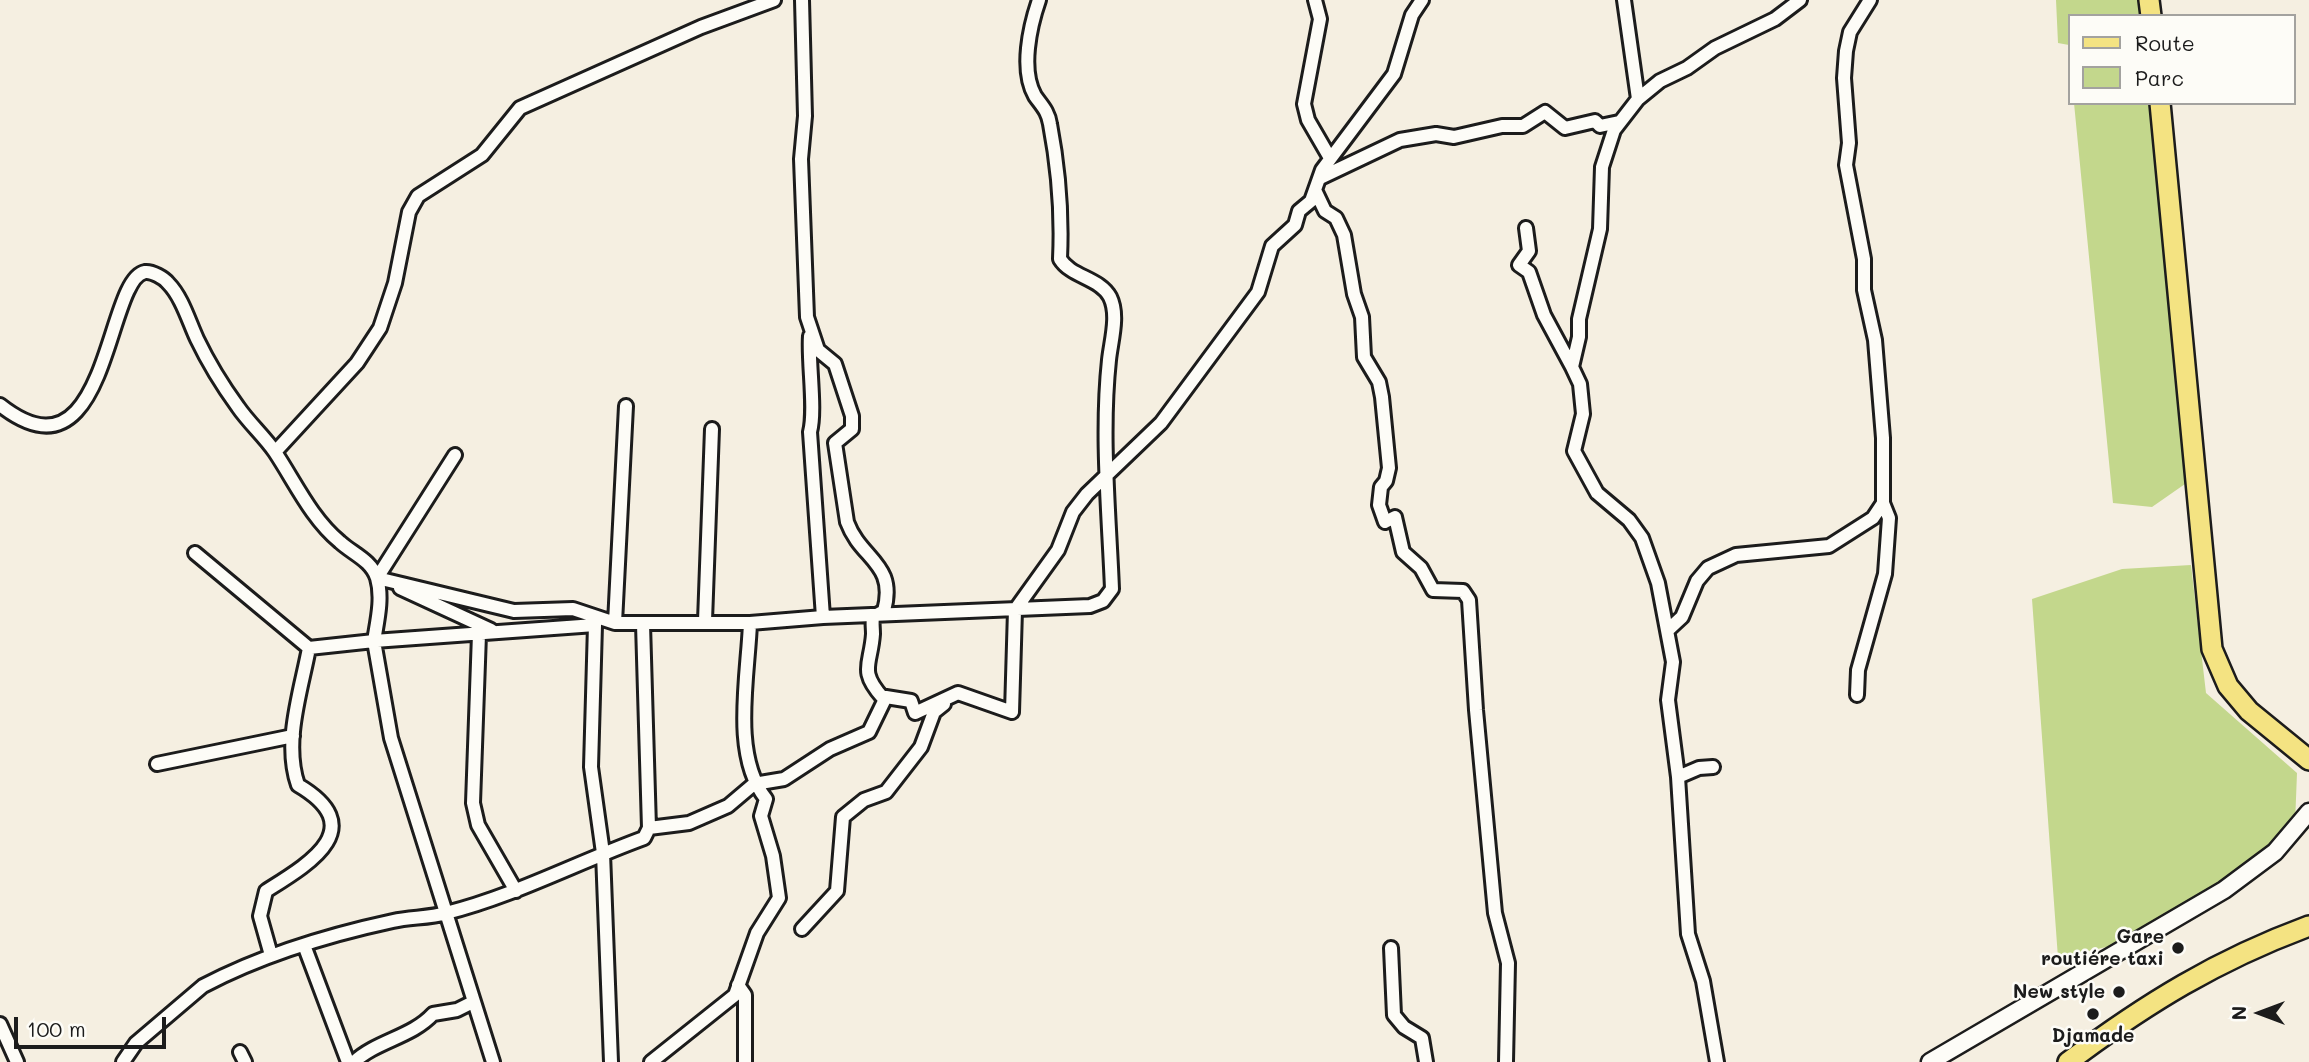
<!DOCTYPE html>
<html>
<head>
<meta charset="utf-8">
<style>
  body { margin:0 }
  #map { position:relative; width:2309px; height:1062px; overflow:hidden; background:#f5efe1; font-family:Mali,sans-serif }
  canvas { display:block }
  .legend { position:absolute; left:2068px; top:14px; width:228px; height:91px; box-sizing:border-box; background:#fdfcf7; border:2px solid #a3a29f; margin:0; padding:9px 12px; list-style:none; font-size:21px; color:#1c1c1c }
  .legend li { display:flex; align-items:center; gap:14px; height:35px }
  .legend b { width:35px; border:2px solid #a3a29f }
  .north { position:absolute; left:2225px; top:978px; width:70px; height:70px; -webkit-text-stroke:5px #fdfcf7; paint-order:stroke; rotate:270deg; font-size:19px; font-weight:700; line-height:28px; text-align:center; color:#1c1c1c }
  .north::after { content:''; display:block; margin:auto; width:24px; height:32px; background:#1c1c1c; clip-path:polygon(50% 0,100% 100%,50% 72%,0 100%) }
  .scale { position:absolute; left:14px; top:1017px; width:152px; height:32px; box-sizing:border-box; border:4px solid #1c1c1c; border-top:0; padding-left:9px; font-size:21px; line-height:24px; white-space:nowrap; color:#1c1c1c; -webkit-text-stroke:5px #fdfcf7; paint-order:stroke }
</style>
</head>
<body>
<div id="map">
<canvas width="2309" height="1062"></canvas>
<ul class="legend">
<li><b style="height:9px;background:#f4e382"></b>Route</li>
<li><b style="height:19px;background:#c3d78c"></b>Parc</li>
</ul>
<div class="north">N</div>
<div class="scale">100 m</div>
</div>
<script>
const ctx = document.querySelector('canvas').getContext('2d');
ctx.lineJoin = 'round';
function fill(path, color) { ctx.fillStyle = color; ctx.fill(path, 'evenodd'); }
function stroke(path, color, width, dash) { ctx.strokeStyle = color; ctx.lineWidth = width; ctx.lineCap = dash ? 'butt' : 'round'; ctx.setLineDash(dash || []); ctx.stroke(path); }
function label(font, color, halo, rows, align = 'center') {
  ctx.font = font + ' Mali,sans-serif'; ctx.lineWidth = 5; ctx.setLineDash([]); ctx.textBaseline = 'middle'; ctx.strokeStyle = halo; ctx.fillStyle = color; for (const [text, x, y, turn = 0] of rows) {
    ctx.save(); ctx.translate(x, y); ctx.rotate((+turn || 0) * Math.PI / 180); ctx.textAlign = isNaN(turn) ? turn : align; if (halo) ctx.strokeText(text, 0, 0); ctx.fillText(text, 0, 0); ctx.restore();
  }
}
const green = new Path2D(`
  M2056 0H2143L2145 16H2069V45L2058 43Z
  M2074 103H2150L2185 484 2152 507 2113 503Z
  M2191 565 2206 693 2297 773 2295 824 2255 868 2115 945 2058 958 2032 599 2122 569Z`);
const minor = new Path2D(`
  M802 0 805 116 801 159 807 317 818 350 835 364 852 416V429L835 443 847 522C861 560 897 563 884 611L873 617C872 623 873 628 873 634 871 665 858 670 883 698L886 697
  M1315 0 1320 19 1304 104 1308 120 1330 158
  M1624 0 1638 99 1614 130 1602 167 1600 229 1579 319V337L1572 367 1580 384 1583 414 1574 451 1597 493 1629 520 1642 538 1658 583 1673 662 1668 700 1678 777 1688 934 1703 981 1717 1062
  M1638 99 1660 81 1687 68 1715 48 1775 19 1800 0
  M1320 178 1400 140 1436 134 1454 137 1502 126H1523L1545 112 1565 128 1595 121 1600 126 1619 122
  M1315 190 1325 211 1336 218 1344 235 1354 294 1362 317 1364 357 1379 382 1382 397 1389 468 1386 481 1381 487 1379 505 1385 522 1395 517 1403 552 1421 568 1433 590 1463 591 1469 600 1476 710 1495 913 1508 963 1506 1062
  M1526 228 1529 251 1519 265 1529 272 1544 315 1572 367
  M810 336C808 362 816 409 810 432L823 617
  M0 405C109 491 105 279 145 272 152 271 164 278 168 283 182 297 189 322 197 339 209 364 222 385 238 407 249 423 264 436 275 452 295 482 311 518 340 542 353 554 371 560 377 578 383 598 377 622 374 641L595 625 591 767 603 853 611 1062
  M275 452 357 363 380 328 395 283 409 212 418 196 482 155 520 108 701 27 774 0
  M455 455 377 578 514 611 573 609 615 623H750C748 677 731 755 766 799L761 816 773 856 779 898 757 933 735 995 651 1062
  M195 553 309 648
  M400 588 491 630
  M705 621 712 429
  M615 623 626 406
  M750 623 823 617 1090 606 1103 601 1112 589C1109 514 1101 435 1109 360 1111 341 1119 315 1110 297 1100 278 1071 277 1060 259 1062 216 1058 166 1050 124 1048 111 1042 106 1035 96 1020 70 1030 26 1039 0
  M643 624 649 828
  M1668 630 1682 617 1697 581 1708 568 1736 555 1829 546 1873 518 1883 503V438L1875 340 1864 290V259L1846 165 1849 143 1844 78 1846 51 1850 32 1870 0
  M479 634 473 803 478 825 516 891
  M1857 695 1858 670 1885 574 1889 518 1883 503
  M157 764 293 736
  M1678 777 1699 768 1713 767
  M802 929 837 891 843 817 864 800 886 792 921 747 934 712 944 704
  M304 945 348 1062
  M1391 948 1394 1015 1404 1027 1422 1038 1426 1062
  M271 955 260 916 266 891C309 864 371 828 298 785 283 742 301 691 309 648L374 641 391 738 493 1062
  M738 985 745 995V1062
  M0 1024 17 1062
  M240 1052 245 1062
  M123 1062 136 1043 203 986C262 955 328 935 393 921 410 917 429 918 446 913 514 896 578 862 644 838L649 828 689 823 728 806 754 784 784 779 830 749 869 732 886 697 911 701 915 713 958 693 1012 712 1015 610 1058 550 1073 512 1087 494 1161 423 1258 292 1272 246 1295 225 1299 211 1311 201 1322 170 1394 74 1412 15 1422 0
  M354 1062C376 1041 412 1037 433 1014L457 1010 473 1002`);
const tertiary = new Path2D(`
  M1930 1062 2224 890 2275 852 2309 812`);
const primary = new Path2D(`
  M2149 0 2151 16
  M2160 103 2212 649 2228 686 2249 711 2309 760`);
const trunk = new Path2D(`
  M2068 1062C2147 1003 2217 960 2309 926`);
const markers = [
  [2178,948,7,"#1c1c1c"],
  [2119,992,7,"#1c1c1c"],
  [2093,1014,7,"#1c1c1c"]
];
const poiNames = [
  ["Gare",2164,937],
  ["routiére taxi",2164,959],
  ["New style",2105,992],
  ["Djamade",2093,1036,"center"]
];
fill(green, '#c3d78c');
stroke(minor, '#1c1c1c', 18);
stroke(tertiary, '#1c1c1c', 21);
stroke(primary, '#1c1c1c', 24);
stroke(trunk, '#1c1c1c', 24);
stroke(minor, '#fdfcf7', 12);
stroke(tertiary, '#fdfcf7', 16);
stroke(primary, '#f4e382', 19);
stroke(trunk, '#f4e382', 19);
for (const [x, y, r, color] of markers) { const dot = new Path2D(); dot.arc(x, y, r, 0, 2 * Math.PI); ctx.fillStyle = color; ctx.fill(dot); stroke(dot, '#fdfcf7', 2.5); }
label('bold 19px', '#1c1c1c', '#fdfcf7', poiNames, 'right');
</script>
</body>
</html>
